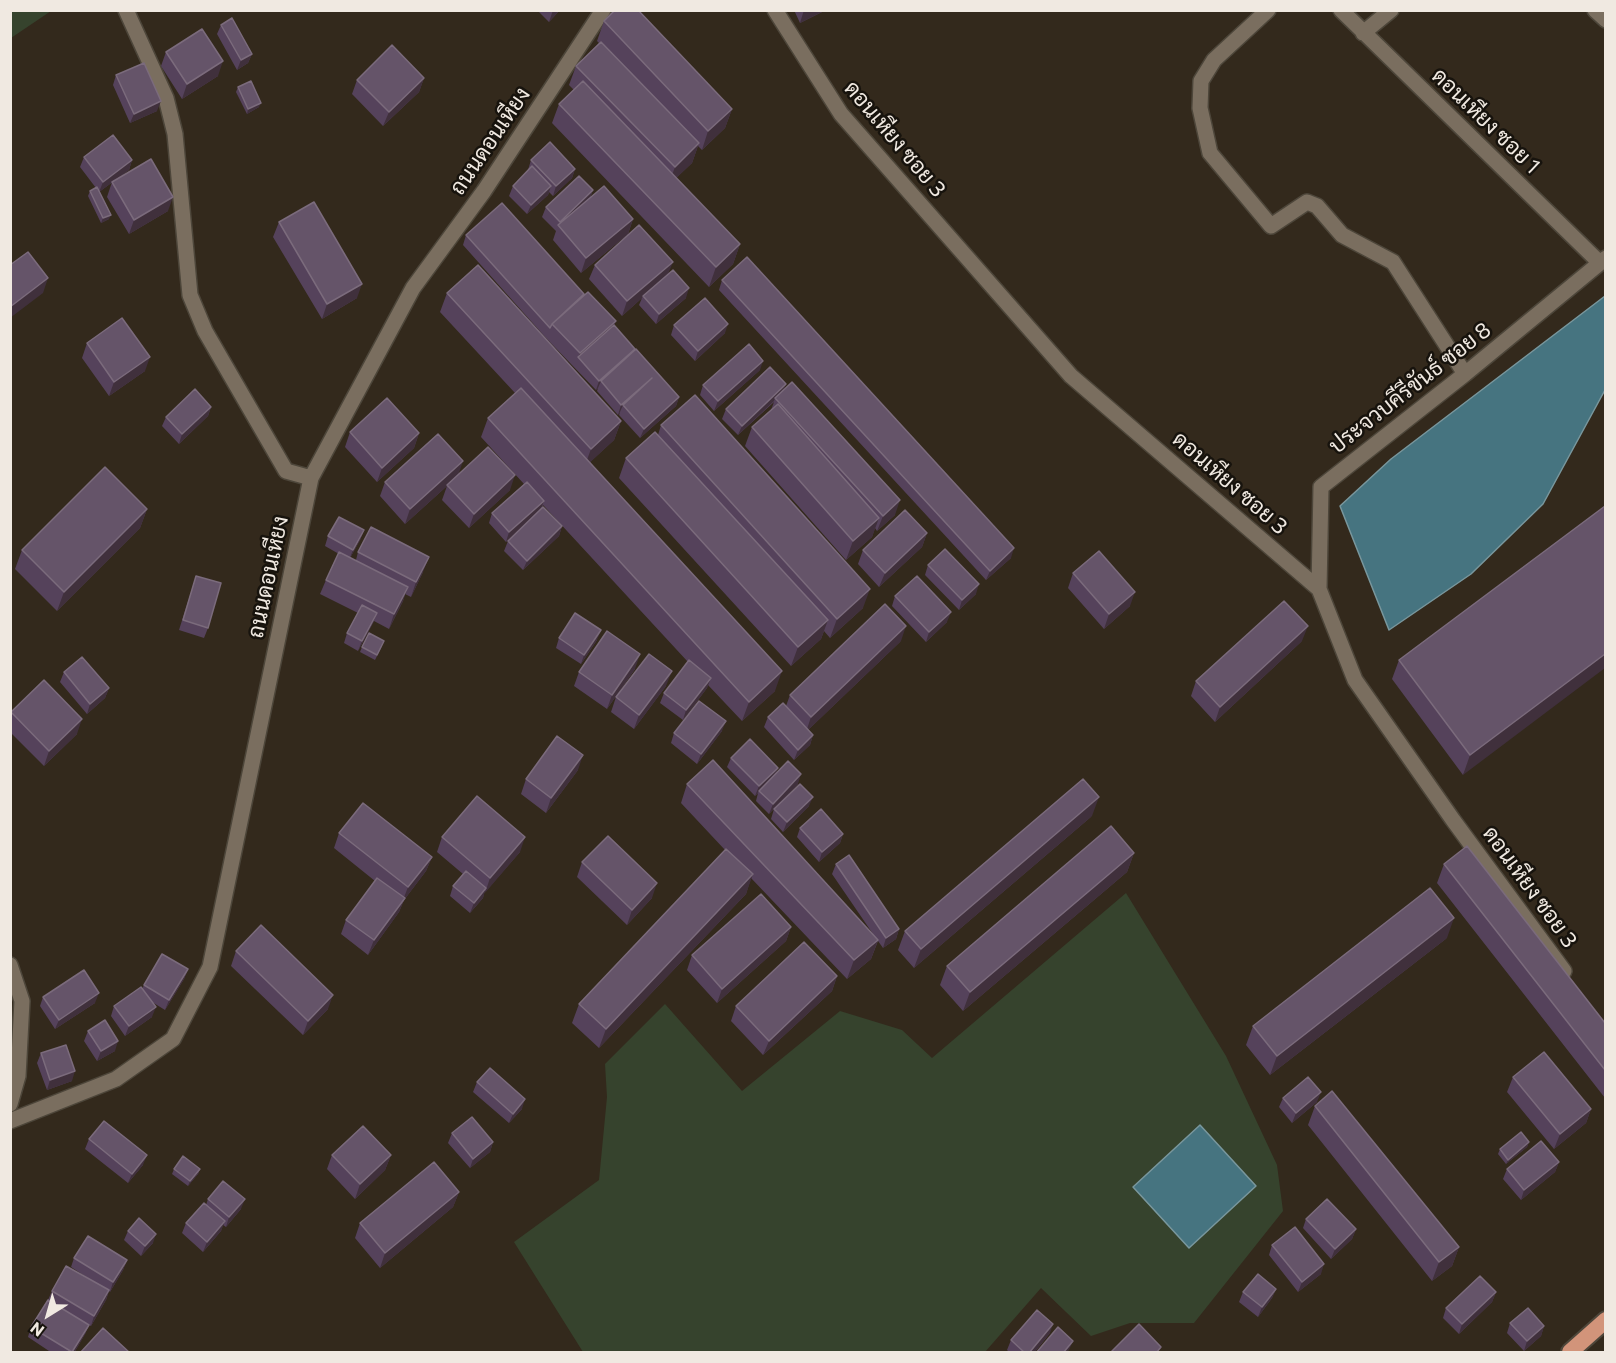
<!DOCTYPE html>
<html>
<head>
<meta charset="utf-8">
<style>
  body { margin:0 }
  #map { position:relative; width:1616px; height:1363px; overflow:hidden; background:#33291c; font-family:Commissioner,sans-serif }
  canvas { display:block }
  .frame { position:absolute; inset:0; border:12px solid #f0e9e1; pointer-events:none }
  .north { position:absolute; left:18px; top:1285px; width:60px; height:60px; -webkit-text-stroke:4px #17130d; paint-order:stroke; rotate:217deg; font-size:16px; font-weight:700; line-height:24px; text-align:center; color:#f0e9e1 }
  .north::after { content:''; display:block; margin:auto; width:21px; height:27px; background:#f0e9e1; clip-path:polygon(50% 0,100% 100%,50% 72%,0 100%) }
</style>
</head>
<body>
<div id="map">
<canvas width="1616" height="1363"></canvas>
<div class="frame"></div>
<div class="north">N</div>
</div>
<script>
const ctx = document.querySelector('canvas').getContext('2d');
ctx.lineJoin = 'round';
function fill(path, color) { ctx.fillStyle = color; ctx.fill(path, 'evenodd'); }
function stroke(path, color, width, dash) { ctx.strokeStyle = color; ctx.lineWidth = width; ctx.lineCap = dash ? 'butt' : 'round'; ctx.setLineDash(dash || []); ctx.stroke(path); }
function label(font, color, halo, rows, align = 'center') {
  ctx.font = font + ' Commissioner,Sarabun,sans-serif'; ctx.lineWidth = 5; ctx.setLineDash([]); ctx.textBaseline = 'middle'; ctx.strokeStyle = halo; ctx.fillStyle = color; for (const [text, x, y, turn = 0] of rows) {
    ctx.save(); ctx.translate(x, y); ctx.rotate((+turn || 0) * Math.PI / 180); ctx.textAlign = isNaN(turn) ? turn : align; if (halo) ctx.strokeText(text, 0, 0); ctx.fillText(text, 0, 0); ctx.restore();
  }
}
const green = new Path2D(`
  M11 10H51V11L11 38Z
  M1126 893 1226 1056 1277 1165 1283 1211 1194 1323H1130L1091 1336 1041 1288 985 1352H583L514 1242 599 1180 607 1097 605 1064 665 1004 742 1091 840 1011 902 1030 932 1058Z`);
const water = new Path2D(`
  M1605 296V390L1543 504 1471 574 1389 630 1340 506 1391 459Z
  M1200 1125 1256 1186 1189 1248 1133 1187Z`);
const minor = new Path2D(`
  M126 10 166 98 175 134 190 295 205 331 286 471 311 478
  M775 10 841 114 1071 376 1319 589 1355 680 1453 820 1564 971
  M1268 10 1214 60 1201 81 1200 108 1210 153 1271 226 1307 202 1317 206 1342 235 1393 262 1465 374
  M1341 10 1600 263
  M1595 10 1606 20
  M1363 33 1391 10
  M1319 589 1321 487 1465 374 1606 258
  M10 965 22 1001 18 1076 10 1104
  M10 1121 116 1079 173 1039 210 967 311 478 413 288 484 191 603 10`);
const trunk = new Path2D(`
  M1570 1352 1606 1320`);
const wall = new Path2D(`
  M537 10H560L549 22Z
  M794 10H826L800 23Z
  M604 21 732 109 725 128 702 150 698 146 692 163 676 178 740 244 733 264 709 287 552 123 559 104 574 90 569 85 576 66 599 43 597 41Z
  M221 25 252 54 248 63 237 70 217 34Z
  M166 52 218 76 182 99 161 66Z
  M116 75 157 111 130 123 113 85Z
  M424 78 419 92 383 126 352 94 357 80Z
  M238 87 259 107 247 114 236 92Z
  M84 157 132 160 129 170 99 192 109 219 101 223 88 196 90 191 96 188 80 167Z
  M531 160 575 169 572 178 553 196 549 192 548 195 527 214 509 196 513 186 528 170Z
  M112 182 168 211 129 234 107 197Z
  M593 190 590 198 633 219 628 234 581 273 553 240 556 231 542 217 546 207Z
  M279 222 357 298 322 319 273 237Z
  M466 235 584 294 616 321 614 325 634 352 679 397 676 406 640 438 619 415 620 412 618 415 597 391 598 388 596 390 546 338 463 245Z
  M595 265 668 274 686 298 656 324 639 305 642 298 622 316 589 279Z
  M722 280 1011 558 986 580 719 290Z
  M447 293 621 421 614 440 590 462 775 691 742 721 708 685 707 688 683 720 660 703 664 693 688 662 543 505 542 508 562 526 559 536 523 570 504 551 508 541 520 529 506 542 489 523 492 513 524 484 481 437 488 418 515 393 440 312Z
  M674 325 725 333 695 361 671 335Z
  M87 343 145 371 109 396 82 358Z
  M760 370 714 411 700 395 703 385Z
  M786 384 783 390 895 515 877 531 875 528 872 537 846 560 745 446 752 427 771 410 774 402 738 435 722 419 726 409Z
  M211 407 208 416 179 444 162 426 166 417Z
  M661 425 863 608 830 638 824 631 821 639 791 666 619 478 626 458 658 435Z
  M350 432 419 433 414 448 377 482 345 447Z
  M458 475 510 490 469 528 442 500 447 486 405 524 380 496 385 482Z
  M1605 506 1463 775 1392 679 1399 660Z
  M147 509 140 528 57 611 15 569 22 550Z
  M364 530 360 540 350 558 356 560 358 552 423 572 411 597 405 594 403 601 389 629 374 621 358 651 344 643 347 633 358 613 320 594 326 580 339 554 325 546 328 536Z
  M927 533 922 547 879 587 858 564 863 550Z
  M928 565 976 594 959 610 925 575Z
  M1073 573 1130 606 1104 629 1068 588Z
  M196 576 208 628 204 638 179 630Z
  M895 596 947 622 926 642 892 606Z
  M559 638 597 640 581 664 556 648Z
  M901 641 808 730 813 735 810 745 794 760 764 727 768 717 786 706 790 695Z
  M1302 641 1215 722 1191 696 1196 681Z
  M382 646 375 660 360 652 362 647Z
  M635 669 607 709 574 686 579 672Z
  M64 672 109 688 105 698 87 714 60 682Z
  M666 686 634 729 611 712 616 697Z
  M11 712 77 734 44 766 10 732Z
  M722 731 697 764 671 743 674 733Z
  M731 758 776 773 798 784 769 814 756 801 758 793 755 796 727 767Z
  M578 770 546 813 521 794 526 779Z
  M687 784 873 934 832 874 836 864 899 929 896 939 883 948 878 941 871 959 847 979 751 878 746 894 599 1048 572 1023 579 1004 725 850 681 803Z
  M809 806 783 832 771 819 774 809Z
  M1092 816 914 968 898 950 905 931Z
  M800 828 843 834 840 843 819 862 797 837Z
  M339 833 432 857 426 871 404 900 399 912 368 955 341 934 346 920 375 881 334 848Z
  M442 837 520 852 484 893 483 898 470 913 450 896 453 886 463 874 437 852Z
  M1134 853 1127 872 963 1011 940 985 947 966Z
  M582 862 652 898 627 925 577 877Z
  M1444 864 1605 1023V1098L1437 883Z
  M791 927 786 941 717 1003 687 970 692 955Z
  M1447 938 1270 1075 1246 1045 1253 1026Z
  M236 951 328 1009 303 1035 231 966Z
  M188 969 184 979 165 1010 152 1002V1017L125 1036 111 1016 114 1006 142 989 144 985Z
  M837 976 832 991 763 1055 731 1021 736 1006Z
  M43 997 95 1003 55 1029 40 1006Z
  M88 1031 115 1051 97 1061 84 1041Z
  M41 1053 72 1081 47 1090 37 1063Z
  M1513 1077 1591 1109 1586 1123 1554 1149 1507 1092Z
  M477 1082 522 1109 509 1123 473 1092Z
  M1283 1098 1317 1102 1292 1123 1279 1107Z
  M1315 1106 1459 1247 1452 1266 1432 1281 1308 1125Z
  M452 1133 493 1142 490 1152 470 1168 448 1143Z
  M89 1139 143 1165 128 1183 85 1149Z
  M1529 1142 1527 1147 1506 1164 1498 1154 1500 1149Z
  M332 1155H391L385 1170 355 1199 327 1169Z
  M1559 1162 1555 1172 1521 1200 1503 1179 1507 1169Z
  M174 1169H200L198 1174 188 1186 172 1174Z
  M459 1192 453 1207 380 1268 355 1238 360 1223Z
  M208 1199 241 1209 226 1227 223 1225 221 1231 203 1252 182 1233 186 1223 206 1205Z
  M1306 1219 1356 1229 1352 1239 1331 1259 1303 1228Z
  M128 1231 153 1243 141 1256 124 1240Z
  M1272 1245 1321 1274 1298 1292 1269 1255Z
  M74 1258 127 1260 123 1270 110 1292 109 1291 106 1300 91 1326 81 1320 89 1325 85 1334 74 1353H52L28 1337 31 1327 48 1300 52 1291 91 1280 71 1267Z
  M1276 1289 1272 1298 1258 1317 1239 1302 1243 1292Z
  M1496 1292 1492 1302 1459 1334 1443 1318 1446 1308Z
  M1510 1323 1544 1326 1541 1336 1524 1351 1507 1333Z
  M1050 1333 1034 1353H1010L1007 1350 1011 1340Z`);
const shadedWall = new Path2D(`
  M553 10H560L549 22Z
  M804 10H826L800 23Z
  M252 54 248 63 237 70 241 60Z
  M223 61 218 76 182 99 187 84Z
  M424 78 419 92 383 126 389 112Z
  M161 101 157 111 130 123 134 114Z
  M261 103 259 107 247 114 248 109Z
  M732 109 725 128 702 150 708 131Z
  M699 143 692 163 668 186 675 167Z
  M132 160 129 170 99 192 103 182Z
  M575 169 572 178 553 196 556 186Z
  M551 186 548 195 527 214 531 205Z
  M593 190 589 200 558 226 560 222Z
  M173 197 168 211 129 234 134 220Z
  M111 215 109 219 101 223 103 218Z
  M633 219 628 234 581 273 586 258Z
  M740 244 733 264 709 287 716 267Z
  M673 262 667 277 643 296 642 298 622 316 627 301Z
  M48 278 43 293 10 318V307Z
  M362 284 357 298 322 319 327 304Z
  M689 288 686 298 656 324 659 314Z
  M616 321 610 335 578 357 580 353Z
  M728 324 725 333 695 361 698 351Z
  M635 349 631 359 601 381 598 388 596 390 599 381Z
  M150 357 145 371 109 396 114 382Z
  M763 361 760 370 714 411 718 401Z
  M652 378 623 405 620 412 618 415 621 405Z
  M786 384 782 393 775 398 774 401 738 435 742 426Z
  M679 397 676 406 640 438 644 429Z
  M211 407 208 416 179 444 182 434Z
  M621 421 614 440 584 468 591 449Z
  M419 433 414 448 377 482 382 468Z
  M463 461 458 476 405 524 410 509Z
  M515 475 510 490 469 528 474 514Z
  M900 500 895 515 877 531 883 516Z
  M544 501 540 511 506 542 509 532Z
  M147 509 140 528 57 611 64 592Z
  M879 518 872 537 846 560 853 541Z
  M562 526 559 536 523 570 527 561Z
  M364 530 360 540 349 560 353 550Z
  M927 533 922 547 879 587 885 573Z
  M1014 548 1011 558 986 580 990 571Z
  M429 557 423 572 411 597 416 582Z
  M979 584 976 594 959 610 962 600Z
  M408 587 403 601 389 629 394 614Z
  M870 589 863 608 830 638 837 619Z
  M1135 592 1130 606 1104 629 1109 614Z
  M951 612 947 622 926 642 929 632Z
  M377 613 373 623 358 651 362 641Z
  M828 620 821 639 791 666 798 647Z
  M906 626 901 641 806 732 811 717Z
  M1308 626 1302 641 1215 722 1220 707Z
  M601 630 597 640 581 664 584 655Z
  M640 654 635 669 607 709 612 695Z
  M1605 654V668L1463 775 1470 755Z
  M672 671 666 686 634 729 639 715Z
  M782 671 775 691 742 721 749 702Z
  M711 678 707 688 683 720 686 710Z
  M109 688 105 698 87 714 90 704Z
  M82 719 77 734 44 766 49 751Z
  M726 721 722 731 697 764 701 754Z
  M813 735 810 745 794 760 798 750Z
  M583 755 578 770 546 813 551 798Z
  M778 768 775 778 759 791 755 796 759 786Z
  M801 774 798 784 769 814 773 804Z
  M813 797 809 806 783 832 787 822Z
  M1099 797 1092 816 914 968 921 949Z
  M843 834 840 843 819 862 822 852Z
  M525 837 520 852 485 893 490 878Z
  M1134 853 1127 872 963 1011 970 992Z
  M432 857 426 871 404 900 399 912 368 955 374 940 403 900 408 887Z
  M753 874 746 894 599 1048 606 1029Z
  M657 883 652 898 627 925 632 910Z
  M486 888 483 898 470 913 474 903Z
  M1454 918 1447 938 1270 1075 1277 1056Z
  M791 927 786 941 717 1003 722 989Z
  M899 929 896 939 883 948 886 938Z
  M878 940 871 959 847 979 854 960Z
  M188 969 184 979 165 1010 169 1000Z
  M837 976 832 991 763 1055 769 1041Z
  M99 993 95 1003 55 1029 59 1020Z
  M333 995 328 1009 303 1035 308 1021Z
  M156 1007 152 1017 125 1036 129 1026Z
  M118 1041 115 1051 97 1061 101 1051Z
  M75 1071 72 1081 47 1090 50 1080Z
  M1321 1092 1317 1102 1292 1123 1296 1113Z
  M525 1099 522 1109 509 1123 513 1114Z
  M1591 1109 1586 1123 1554 1149 1560 1134Z
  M493 1142 490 1152 470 1168 473 1159Z
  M1529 1142 1527 1147 1506 1164 1508 1160Z
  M147 1155 143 1165 128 1183 132 1174Z
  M391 1155 385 1170 355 1199 360 1184Z
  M1559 1162 1555 1172 1521 1200 1524 1190Z
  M200 1169 198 1174 188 1186 190 1181Z
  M459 1192 453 1207 380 1268 385 1253Z
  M245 1199 241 1209 226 1227 229 1217Z
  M225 1221 221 1231 203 1252 207 1242Z
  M1356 1229 1352 1239 1331 1259 1335 1249Z
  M156 1234 153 1243 141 1256 145 1246Z
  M1459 1247 1452 1266 1432 1281 1439 1262Z
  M127 1260 123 1270 110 1292 113 1282Z
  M1324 1264 1321 1274 1298 1292 1302 1282Z
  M1276 1289 1272 1298 1258 1317 1262 1307Z
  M109 1290 106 1300 91 1326 94 1316Z
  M1496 1292 1492 1302 1459 1334 1462 1324Z
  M1053 1324 1050 1333 1034 1353H1029Z
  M89 1325 85 1334 74 1353H71Z
  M1544 1326 1541 1336 1524 1351 1527 1341Z
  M1073 1341 1069 1350 1067 1353H1063Z`);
const building = new Path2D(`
  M615 10H638L732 109 708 131 604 21Z
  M232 18 252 54 241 60 221 25Z
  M202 29 223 61 187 84 166 52Z
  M601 42 699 143 675 167 576 66Z
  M392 45 424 78 389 112 357 80Z
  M144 63 161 101 134 114 116 75Z
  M251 81 261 103 248 109 238 87Z
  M583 81 740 244 716 267 559 104Z
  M113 135 132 160 103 182 84 157Z
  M550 142 575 169 556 186 531 160Z
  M151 159 173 197 134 220 112 182Z
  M532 166 551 186 531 205 513 186Z
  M579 176 593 190 560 222 546 207Z
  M604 186 633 219 586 258 558 225Z
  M97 187 111 215 103 218 90 191Z
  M314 202 362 284 327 304 279 222Z
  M502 203 584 294 552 324 550 328 466 235Z
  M639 225 673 262 627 301 595 265Z
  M28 252 48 278 10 307V265Z
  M747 257 1014 548 990 571 722 280Z
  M478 265 621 421 591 449 447 293Z
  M673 270 689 288 659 314 643 296Z
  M588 292 616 321 580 353 552 324Z
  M705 298 728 324 698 351 674 325Z
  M122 318 150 357 114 382 87 343Z
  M614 325 635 349 599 381 578 357Z
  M749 344 763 361 718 401 703 385Z
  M636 349 679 397 644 429 623 405 652 378 621 405 601 381Z
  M770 367 786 384 742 426 726 409Z
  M792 382 900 500 883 516 775 398Z
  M521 388 782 671 749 702 488 418Z
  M195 389 211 407 182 434 166 417Z
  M695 395 870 589 837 619 661 425Z
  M387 398 419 433 382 468 350 432Z
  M778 404 879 518 853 541 752 427Z
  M655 432 828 620 798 647 626 458Z
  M438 434 463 461 410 509 385 482Z
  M488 447 515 475 474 514 447 485Z
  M105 467 147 509 64 592 22 550Z
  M527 482 544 501 509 532 492 513Z
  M1605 506V654L1470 755 1399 660Z
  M543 507 562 526 527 561 508 541Z
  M905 510 927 533 885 573 863 550Z
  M339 517 364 530 353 550 328 536Z
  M371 527 429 557 416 582 358 552Z
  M945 549 979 584 962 600 928 565Z
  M1099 551 1135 592 1109 614 1073 573Z
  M339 552 408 587 394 614 326 580Z
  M196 576 221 583 208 628 183 620Z
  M917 576 951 612 929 632 895 596Z
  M1284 601 1308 626 1220 707 1196 681Z
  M885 604 906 626 811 717 790 695Z
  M362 605 377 613 362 641 347 633Z
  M575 613 601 630 584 655 559 638Z
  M607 631 640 654 612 695 579 672Z
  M369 633 384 641 377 655 362 647Z
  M649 654 672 671 639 715 616 697Z
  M82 657 109 688 90 704 64 672Z
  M689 660 711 678 686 710 664 693Z
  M44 680 82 719 49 751 11 712Z
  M699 701 726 721 701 754 674 733Z
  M783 703 813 735 798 750 768 717Z
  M557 736 583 755 551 798 526 779Z
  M750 739 778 768 759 786 731 758Z
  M713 760 878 940 854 960 687 784Z
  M788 761 801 774 773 804 759 791Z
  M1083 779 1099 797 921 949 905 931Z
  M800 784 813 797 787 822 774 809Z
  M477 796 525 837 490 878 442 837Z
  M363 803 432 857 408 887 339 833Z
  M821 809 843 834 822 852 800 828Z
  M1111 826 1134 853 970 992 947 966Z
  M608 836 657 883 632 910 582 862Z
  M1467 846 1605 1023V1070L1444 864Z
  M726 849 753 874 606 1029 579 1004Z
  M849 855 899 929 886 938 836 864Z
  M466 871 486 888 474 903 453 886Z
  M377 878 405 898 374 940 346 920Z
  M1430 888 1454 918 1277 1056 1253 1026Z
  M761 894 791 927 722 989 692 955Z
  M261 925 333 995 308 1021 236 951Z
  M804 942 837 976 769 1041 736 1006Z
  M162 954 188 969 169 1000 144 985Z
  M84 970 99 993 59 1020 43 997Z
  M141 987 156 1007 129 1026 114 1006Z
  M105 1020 118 1041 101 1051 88 1031Z
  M66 1045 75 1071 50 1080 41 1053Z
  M1544 1052 1591 1109 1560 1134 1513 1077Z
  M490 1068 525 1099 513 1114 477 1082Z
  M1308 1077 1321 1092 1296 1113 1283 1098Z
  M1332 1091 1459 1247 1439 1262 1315 1106Z
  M472 1117 493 1142 473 1159 452 1133Z
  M104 1121 147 1155 132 1174 89 1139Z
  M363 1126 391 1155 360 1184 332 1155Z
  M1521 1132 1529 1142 1508 1160 1500 1149Z
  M1541 1141 1559 1162 1524 1190 1507 1169Z
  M183 1156 200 1169 190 1181 174 1169Z
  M434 1162 459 1192 385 1253 360 1223Z
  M223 1181 245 1199 229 1217 208 1199Z
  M1327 1199 1356 1229 1335 1249 1306 1219Z
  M204 1203 225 1221 207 1242 186 1223Z
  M139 1218 156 1234 145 1246 128 1231Z
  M1295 1227 1324 1264 1302 1282 1272 1245Z
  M88 1236 127 1260 113 1282 74 1258Z
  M66 1266 109 1290 94 1316 52 1291Z
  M1258 1274 1276 1289 1262 1307 1243 1292Z
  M1480 1276 1496 1292 1462 1324 1446 1308Z
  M48 1300 89 1325 72 1352 31 1327Z
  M1528 1308 1544 1326 1527 1341 1510 1323Z
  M1037 1310 1053 1324 1029 1353H1025L1011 1340Z
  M1139 1324 1161 1347 1156 1353H1110Z
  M1058 1327 1073 1341 1063 1353H1036Z
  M103 1328 130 1353H80Z`);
const streetNames = [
  ["ดอนเหียง ซอย 1",1486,121,44],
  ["ดอนเหียง ซอย 3",895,139,50],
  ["ถนนดอนเหียง",490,141,-56],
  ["ประจวบคีรีขันธ์ ซอย 8",1410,388,-38],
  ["ดอนเหียง ซอย 3",1230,483,41],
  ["ถนนดอนเหียง",268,577,-78],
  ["ดอนเหียง ซอย 3",1530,887,54]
];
fill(green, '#36432d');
fill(water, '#467480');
stroke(water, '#79979d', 1.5);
stroke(minor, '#4d463a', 18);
stroke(trunk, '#4d463a', 20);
stroke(minor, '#7a6e5f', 15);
stroke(trunk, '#d2947a', 16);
fill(wall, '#55425b');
fill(shadedWall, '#40303c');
fill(building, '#655469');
stroke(building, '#7b6b7c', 1.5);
label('22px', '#f0e9e1', '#17130d', streetNames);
</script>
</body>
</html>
